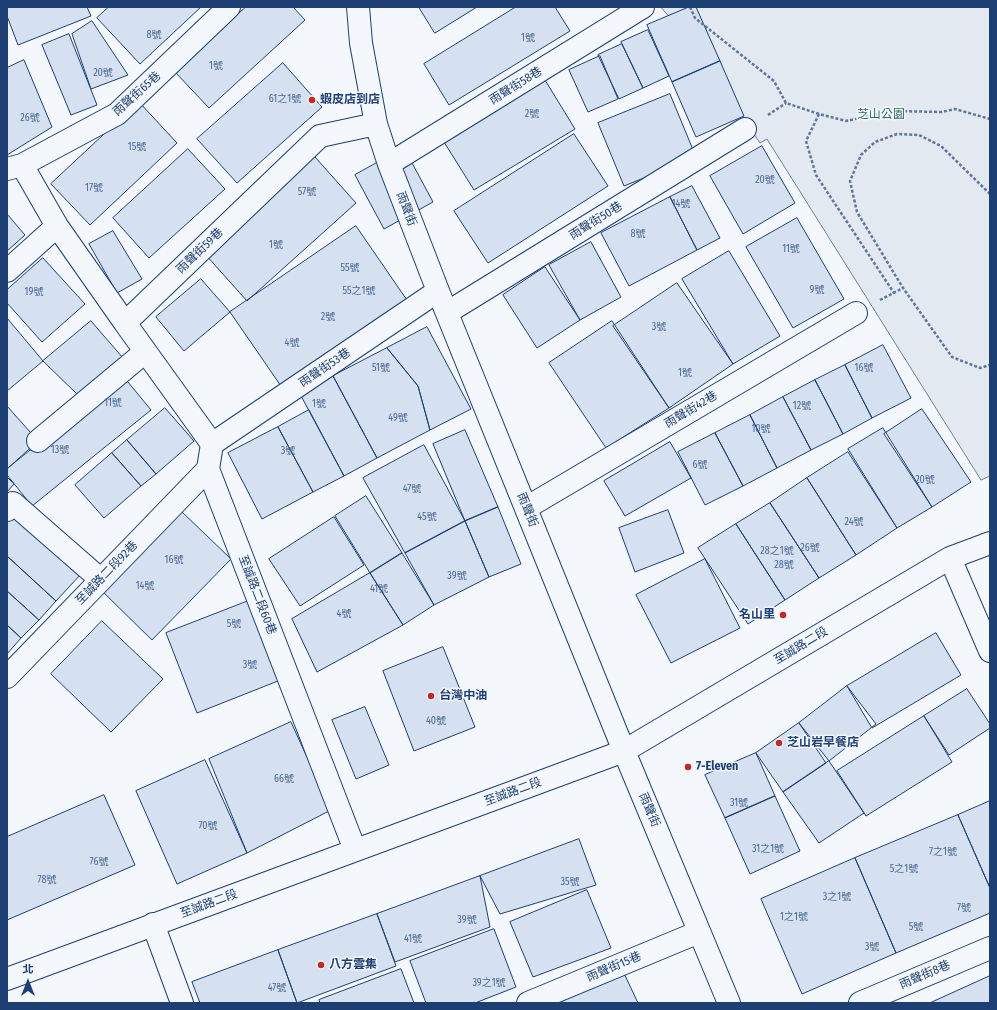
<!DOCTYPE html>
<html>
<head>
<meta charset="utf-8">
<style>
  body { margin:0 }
  #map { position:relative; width:997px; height:1010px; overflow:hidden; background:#f4f7fb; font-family:"Fira Sans Condensed","Noto Sans TC",sans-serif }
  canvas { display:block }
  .frame { position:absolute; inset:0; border:8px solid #1d3f73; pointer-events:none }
  .north { position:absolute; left:8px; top:962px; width:40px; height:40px; -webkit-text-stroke:3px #f4f7fb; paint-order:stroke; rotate:0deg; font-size:11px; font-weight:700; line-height:16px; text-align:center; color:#1d3f73 }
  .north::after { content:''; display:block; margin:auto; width:14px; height:18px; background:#1d3f73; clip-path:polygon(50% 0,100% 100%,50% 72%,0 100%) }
</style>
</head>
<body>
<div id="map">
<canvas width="997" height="1010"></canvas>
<div class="frame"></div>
<div class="north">北</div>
</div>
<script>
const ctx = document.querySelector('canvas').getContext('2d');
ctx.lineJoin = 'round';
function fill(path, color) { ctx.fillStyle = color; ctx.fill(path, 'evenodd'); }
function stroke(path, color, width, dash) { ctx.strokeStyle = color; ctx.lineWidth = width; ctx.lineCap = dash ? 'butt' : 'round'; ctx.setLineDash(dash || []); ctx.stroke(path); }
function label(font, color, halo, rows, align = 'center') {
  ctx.font = font + ' "Fira Sans Condensed","Noto Sans TC",sans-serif'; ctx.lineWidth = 3; ctx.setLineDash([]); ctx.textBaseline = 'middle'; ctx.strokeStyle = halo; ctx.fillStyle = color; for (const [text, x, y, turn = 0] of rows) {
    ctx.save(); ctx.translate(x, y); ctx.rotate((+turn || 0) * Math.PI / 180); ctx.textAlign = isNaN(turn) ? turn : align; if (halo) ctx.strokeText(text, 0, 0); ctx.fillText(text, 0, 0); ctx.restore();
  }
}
const green = new Path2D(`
  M661 7H990V476L981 480 767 139 760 143 699 51Z`);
const building = new Path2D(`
  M7 7H87L91 16 18 45 7 16Z
  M109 7H201L140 64 97 18Z
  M246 7H293L305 20 209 108 175 72Z
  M419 7H477L435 33Z
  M516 7H555L570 31 449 105 424 64Z
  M689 7H696L720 61 672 82 647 25Z
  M92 21 128 75 91 89 72 34Z
  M648 30 669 76 643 88 621 42Z
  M69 34 97 105 71 115 42 45Z
  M622 44 643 88 619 99 598 55Z
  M600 56 618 99 588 112 569 70Z
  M24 60 52 127 7 155V68Z
  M720 61 744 116 696 137 672 82Z
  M283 63 322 107 237 183 197 139Z
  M545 80 575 129 474 190 444 142Z
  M670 94 696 157 624 186 598 123Z
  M139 102 177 143 90 225 51 184Z
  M574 134 608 186 488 263 454 211Z
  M762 146 795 203 743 234 710 176Z
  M404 148 433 202 384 229 355 175Z
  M188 149 225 189 149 258 113 218Z
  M315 157 356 203 247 301 205 254Z
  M692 186 720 238 697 250 670 197Z
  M670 197 697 250 629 286 601 233Z
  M7 214 25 235 7 251Z
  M797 218 844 299 793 328 746 247Z
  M356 226 409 303 283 389 230 312Z
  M113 231 142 279 117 293 89 244Z
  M591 242 621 297 580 320 549 265Z
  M729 251 780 336 733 364 682 279Z
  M43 258 85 304 42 342 7 303V290Z
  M545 267 580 320 537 348 503 295Z
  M201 279 230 312 184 351 156 317Z
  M677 283 733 364 669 408 613 326Z
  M7 318 43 361 7 391Z
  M91 321 123 358 80 397 43 361Z
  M612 321 669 408 606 448 549 363Z
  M427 327 471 409 430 430 418 386 387 348Z
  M883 345 911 398 872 418 845 365Z
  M387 348 418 386 430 430 377 458 333 376Z
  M845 365 872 418 843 434 815 380Z
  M123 376 151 410 32 506 7 475V469Z
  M333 376 377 458 344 476 300 394Z
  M815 380 843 434 811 450 783 397Z
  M783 397 811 450 777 468 750 415Z
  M7 406 38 441 7 469Z
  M165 408 194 441 156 474 127 440Z
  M922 409 971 482 932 507 884 434Z
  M309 410 344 476 313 492 278 427Z
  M750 415 777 468 743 486 715 433Z
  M278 427 313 492 262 519 228 453Z
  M883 428 932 507 897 528 848 449Z
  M465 430 498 507 465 521 433 444Z
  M715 433 743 486 705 505 678 452Z
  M127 440 156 474 141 486 112 453Z
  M670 442 691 478 625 516 604 481Z
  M424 445 465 521 405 553 363 478Z
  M848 452 897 528 856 555 807 478Z
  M112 453 141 486 104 518 75 485Z
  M7 477 14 484 7 492Z
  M807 478 856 555 819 578 770 503Z
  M366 496 402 553 370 573 335 516Z
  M770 503 819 578 785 600 736 524Z
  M498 507 521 564 489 577 465 521Z
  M180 510 231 559 152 640 102 591Z
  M668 510 684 553 635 572 619 528Z
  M14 512 82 573 56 601 7 556V520Z
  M334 517 364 565 300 606 269 559Z
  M465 521 489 577 434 605 405 553Z
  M736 524 785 600 748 624 698 548Z
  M402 553 434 605 403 625 370 573Z
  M7 556 56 601 39 620 7 591Z
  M705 559 740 628 671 663 636 595Z
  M370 573 403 625 317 672 292 619Z
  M7 591 39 620 21 638 7 625Z
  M251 600 283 679 197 713 166 633Z
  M102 621 163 679 111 732 51 674Z
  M7 625 21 638 7 654Z
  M936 633 961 675 872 728 847 686Z
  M443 647 475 727 414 751 383 671Z
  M847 686 876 724 829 761 799 723Z
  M967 689 990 724V728L949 755 924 716Z
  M365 707 389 765 356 779 332 720Z
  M924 716 952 762 866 816 837 771Z
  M291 722 331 810 247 853 209 759Z
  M799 723 826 763 783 792 756 753Z
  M756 753 775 796 725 818 705 775Z
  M205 760 247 853 177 884 136 791Z
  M829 761 864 813 819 843 783 792Z
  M104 795 135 865 7 920V837Z
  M775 796 800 851 750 874 725 818Z
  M990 801V888L958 815Z
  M958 815 990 888V913L896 953 855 858Z
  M579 839 596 885 500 914 480 876Z
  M855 858 896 953 802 994 761 899Z
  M480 876 490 927 395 962 377 914Z
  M587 890 611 948 533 977 510 922Z
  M377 914 396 966 297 1003 278 950Z
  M494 929 516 987 475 1003H426L410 961Z
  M278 950 297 1003H200L192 982Z
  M401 969 414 1003H320L319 1000Z
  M622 969 638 1003H547Z
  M990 976V1003H930Z`);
const path = new Path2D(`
  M690 7 695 18 774 81 786 103 819 114 846 121 894 111 942 112 955 109 990 119
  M819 114 806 141 816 175 894 293
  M768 115 786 103
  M990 194 941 146 919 135 897 134 875 142 861 155 850 181 857 212 903 288 952 357 980 368 990 365
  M880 300 903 288`);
const minor = new Path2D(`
  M358 7 361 43 376 124 389 164 438 291 624 751 729 1003
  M389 164 643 7
  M22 165 57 226 125 323 320 136 376 124
  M7 169 22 165 117 114 229 7
  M7 271 57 226
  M448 312 745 129
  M125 323 212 444 208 469 355 850
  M38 441 145 352
  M212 444 438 291
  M526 508 856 313
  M7 510 13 503 100 579
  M950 558 990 651
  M7 677 208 469
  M153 924 182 1003
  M7 979 624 751 950 558 990 543
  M528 1003 699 932
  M860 1003 990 948`);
const markers = [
  [312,100,4,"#c62828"],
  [783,615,4,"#c62828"],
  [431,696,4,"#c62828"],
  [779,743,4,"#c62828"],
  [688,767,4,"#c62828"],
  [321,965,4,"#c62828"]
];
const numberNames = [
  ["8號",154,35],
  ["1號",528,38],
  ["1號",216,66],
  ["20號",103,73],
  ["61之1號",285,99],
  ["2號",532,114],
  ["26號",30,118],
  ["15號",137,147],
  ["20號",765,180],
  ["17號",94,188],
  ["57號",307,192],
  ["14號",681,204],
  ["8號",638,234],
  ["1號",276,245],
  ["11號",791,249],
  ["55號",350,268],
  ["9號",817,290],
  ["55之1號",359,291],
  ["19號",34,292],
  ["2號",328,317],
  ["3號",659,327],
  ["4號",292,343],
  ["51號",381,368],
  ["16號",864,368],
  ["1號",685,373],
  ["11號",113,403],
  ["1號",319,404],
  ["12號",802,406],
  ["49號",398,418],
  ["10號",761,429],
  ["13號",60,450],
  ["3號",288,451],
  ["6號",700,465],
  ["20號",925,480],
  ["47號",412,489],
  ["45號",427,517],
  ["24號",854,522],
  ["26號",810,548],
  ["28之1號",777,551],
  ["16號",174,560],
  ["28號",784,565],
  ["39號",457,576],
  ["14號",145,586],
  ["41號",379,589],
  ["4號",344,614],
  ["5號",234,624],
  ["3號",250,665],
  ["40號",436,721],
  ["66號",284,779],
  ["31號",739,803],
  ["70號",208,826],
  ["31之1號",768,849],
  ["7之1號",943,852],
  ["76號",99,862],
  ["5之1號",904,869],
  ["78號",47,880],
  ["35號",570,882],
  ["3之1號",837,897],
  ["7號",964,908],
  ["1之1號",794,917],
  ["39號",467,920],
  ["5號",916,927],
  ["41號",413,939],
  ["3號",872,947],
  ["39之1號",489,983],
  ["47號",277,988]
];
const streetNames = [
  ["雨聲街58巷",516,86,-32],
  ["雨聲街65巷",137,94,-42],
  ["雨聲街",406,209,69],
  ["雨聲街50巷",596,221,-32],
  ["雨聲街59巷",200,251,-44],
  ["雨聲街53巷",325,368,-34],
  ["雨聲街42巷",691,410,-31],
  ["雨聲街",527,510,68],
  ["至誠路二段92巷",107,573,-46],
  ["至誠路二段60巷",257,595,69],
  ["至誠路二段",801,646,-31],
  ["至誠路二段",513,792,-20],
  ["雨聲街",649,810,67],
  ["至誠路二段",209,904,-20],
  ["雨聲街15巷",614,967,-23],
  ["雨聲街8巷",925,975,-23]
];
const poiNames = [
  ["蝦皮店到店",320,100],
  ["名山里",775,615,"right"],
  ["台灣中油",439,696],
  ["芝山岩早餐店",787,743],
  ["7-Eleven",696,767],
  ["八方雲集",329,965]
];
const parkNames = [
  ["芝山公園",881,115]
];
fill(green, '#e3e9f0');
stroke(green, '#687fa3', 1);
fill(building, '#d5e0f0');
stroke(building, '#1d3f73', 1);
stroke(minor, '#1d3f73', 24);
stroke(path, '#5e769c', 2.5, [3, 2]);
stroke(minor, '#f4f7fb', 22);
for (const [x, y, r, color] of markers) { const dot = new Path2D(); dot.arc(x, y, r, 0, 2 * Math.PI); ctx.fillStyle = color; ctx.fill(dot); stroke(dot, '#f4f7fb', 1.5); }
label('10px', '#4b6792', null, numberNames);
label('12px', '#1d3f73', '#f4f7fb', streetNames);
label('bold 12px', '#1d3f73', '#f4f7fb', poiNames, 'left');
label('12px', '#2c6c60', '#f4f7fb', parkNames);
</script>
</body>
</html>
